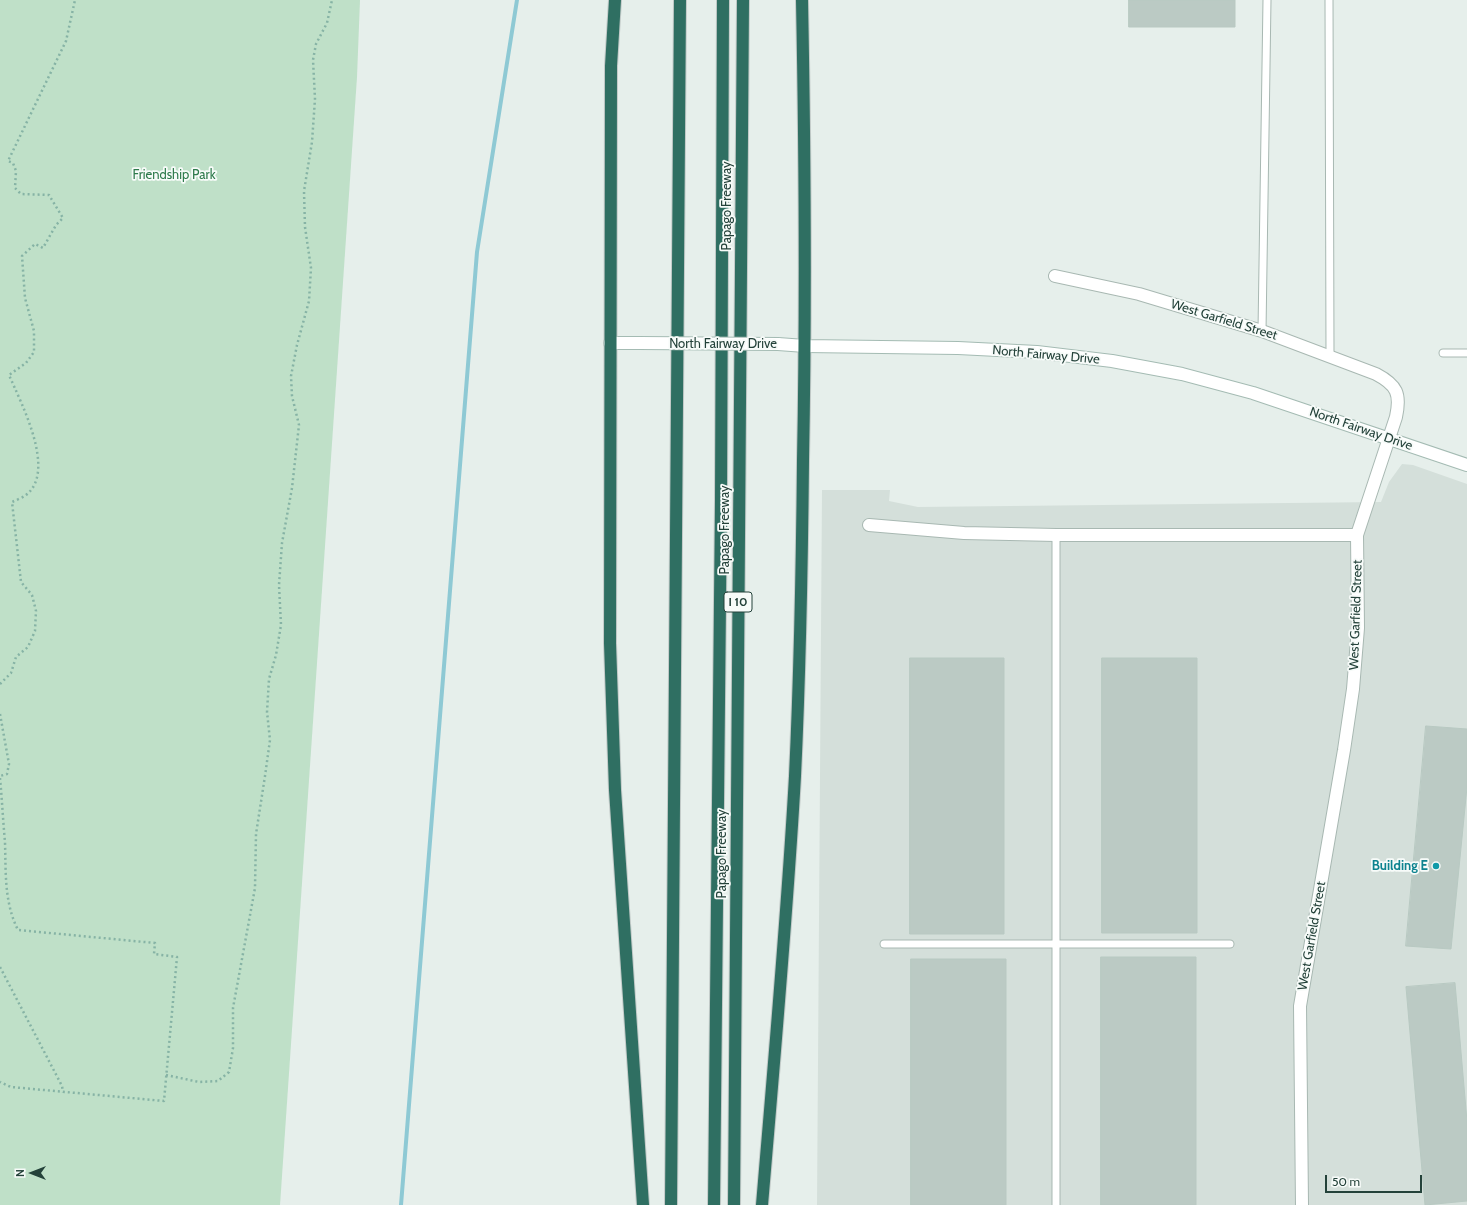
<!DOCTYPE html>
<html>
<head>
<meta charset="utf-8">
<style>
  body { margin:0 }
  #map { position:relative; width:1467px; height:1205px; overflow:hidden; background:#e6efeb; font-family:Cabin,sans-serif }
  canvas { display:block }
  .north { position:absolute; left:12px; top:1153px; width:40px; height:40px; -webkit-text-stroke:3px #f7fbf9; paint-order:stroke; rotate:270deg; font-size:11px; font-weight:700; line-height:16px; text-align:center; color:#24423a }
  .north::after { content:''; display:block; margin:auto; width:14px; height:18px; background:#24423a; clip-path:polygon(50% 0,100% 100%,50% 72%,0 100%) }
  .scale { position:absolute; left:1325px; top:1175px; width:97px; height:18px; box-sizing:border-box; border:2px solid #24423a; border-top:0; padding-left:5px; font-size:12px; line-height:14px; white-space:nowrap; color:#24423a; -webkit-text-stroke:3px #f7fbf9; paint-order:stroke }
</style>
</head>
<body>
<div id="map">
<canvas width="1467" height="1205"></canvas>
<div class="north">N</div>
<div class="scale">50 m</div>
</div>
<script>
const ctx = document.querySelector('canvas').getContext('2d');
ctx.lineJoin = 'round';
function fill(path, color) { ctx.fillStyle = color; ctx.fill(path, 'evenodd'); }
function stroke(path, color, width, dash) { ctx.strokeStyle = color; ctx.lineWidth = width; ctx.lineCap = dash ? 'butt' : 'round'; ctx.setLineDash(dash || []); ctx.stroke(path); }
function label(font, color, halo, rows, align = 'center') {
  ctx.font = font + ' Cabin,sans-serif'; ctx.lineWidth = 3.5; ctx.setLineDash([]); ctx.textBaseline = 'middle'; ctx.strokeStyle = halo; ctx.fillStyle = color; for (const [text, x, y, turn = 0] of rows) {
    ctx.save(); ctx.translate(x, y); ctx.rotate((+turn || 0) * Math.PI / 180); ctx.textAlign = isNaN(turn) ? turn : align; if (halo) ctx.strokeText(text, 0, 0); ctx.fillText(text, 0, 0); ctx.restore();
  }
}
const built = new Path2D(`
  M1402 464 1413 465 1467 484V1205H817L822 490H890L889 501 918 507 1381 502 1389 482Z`);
const green = new Path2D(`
  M0 0H360L357 77 280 1205H0Z`);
const stream = new Path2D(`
  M401 1205 477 252 517 0`);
const building = new Path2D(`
  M1129 0H1235V27H1129Z
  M910 658H1004V934H910Z
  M1102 658H1197V933H1102Z
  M1426 726 1467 729V787L1451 949 1406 946Z
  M1101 957H1196V1205H1101Z
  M911 959H1006V1205H911Z
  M1455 983 1467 1121V1201L1425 1205 1406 987Z`);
const path = new Path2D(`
  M0 684 11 673 16 657 28 647 35 631 36 611 32 595 21 582 12 502C16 500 22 498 26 495 57 471 21 403 9 375L26 363 34 352V331L25 298 22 256 35 244 43 248 56 225 63 218 49 195 21 194 15 188 16 171 13 163 8 161 66 41 75 0
  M0 714 9 764 7 774 0 776
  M0 778C2 799 3 821 5 842 6 873 4 902 18 930L155 943 154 954 177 957 164 1101 11 1087 0 1082
  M0 967 62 1086 63 1092
  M166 1075 199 1082 218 1081 229 1072 233 1048V1008L255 888 256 834 265 776 270 740 267 712 269 679 276 655 281 625 279 585 282 543 292 488 299 425 292 396 291 376 297 345 309 301 311 268 305 227 304 191 312 142 315 99 313 60 316 44 327 23 332 0`);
const lane = new Path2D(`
  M1329 0 1330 356
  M1262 331 1267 0
  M1443 353H1467
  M1056 535V1205
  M884 944H1230`);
const street = new Path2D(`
  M1055 276 1139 294 1262 331 1376 374C1397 385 1401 394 1396 417L1357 535 1358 628 1353 689 1344 750 1300 1006 1302 1205
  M869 525 964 533 1056 535H1357`);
const secondary = new Path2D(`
  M610 343H640
  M778 344 805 346 958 348 1037 352 1112 361 1182 374 1253 393 1467 465`);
const highway = new Path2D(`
  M615 0 611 66 610 643 615 790 643 1205
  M671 1205 680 0
  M714 1205 721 500 723 0
  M734 1205 743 0
  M762 1205C774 1062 787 919 795 776 800 671 802 566 803 461 806 307 805 154 802 0`);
const secondaryBridge = new Path2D(`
  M640 343 778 344`);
const markers = [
  [1436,866,4,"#0f9aa8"]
];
const shields = [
  [738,602,28]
];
const shieldNames = [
  ["I 10",738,602]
];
const parkNames = [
  ["Friendship Park",174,175]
];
const streetNames = [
  ["Papago Freeway",727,206,-90],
  ["West Garfield Street",1224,320,17],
  ["North Fairway Drive",723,344],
  ["North Fairway Drive",1046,355,5],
  ["North Fairway Drive",1361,429,19],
  ["Papago Freeway",725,530,-90],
  ["West Garfield Street",1356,615,-88],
  ["Papago Freeway",722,854,-90],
  ["West Garfield Street",1312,936,-80]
];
const cultureNames = [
  ["Building E",1428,866]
];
fill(built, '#d4dfda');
fill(green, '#bfe0c8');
stroke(stream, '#8ec9d4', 4);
fill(building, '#bbcac4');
stroke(building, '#b8c9c2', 1);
stroke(lane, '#a8b8b2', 9);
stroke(street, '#a8b8b2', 14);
stroke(secondary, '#a4bbb3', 14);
stroke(highway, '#c2cac8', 14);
stroke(path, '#86b3a5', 2.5, [2, 3]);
stroke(lane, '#fff', 7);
stroke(street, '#fff', 12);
stroke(secondary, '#fff', 12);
stroke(highway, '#2f6f62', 12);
stroke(secondaryBridge, '#a4bbb3', 14, []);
stroke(secondaryBridge, '#fff', 12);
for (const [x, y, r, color] of markers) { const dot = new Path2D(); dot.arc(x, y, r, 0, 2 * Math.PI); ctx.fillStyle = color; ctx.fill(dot); stroke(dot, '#f7fbf9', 1.5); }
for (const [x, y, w] of shields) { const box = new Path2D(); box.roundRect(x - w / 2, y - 10, w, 20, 3); ctx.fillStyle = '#f7fbf9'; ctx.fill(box); stroke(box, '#24423a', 1); }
label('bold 12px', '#24423a', null, shieldNames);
label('13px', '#2d7a4b', '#f7fbf9', parkNames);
label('13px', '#24423a', '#f7fbf9', streetNames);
label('bold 13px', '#0d838f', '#f7fbf9', cultureNames, 'right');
</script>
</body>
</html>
